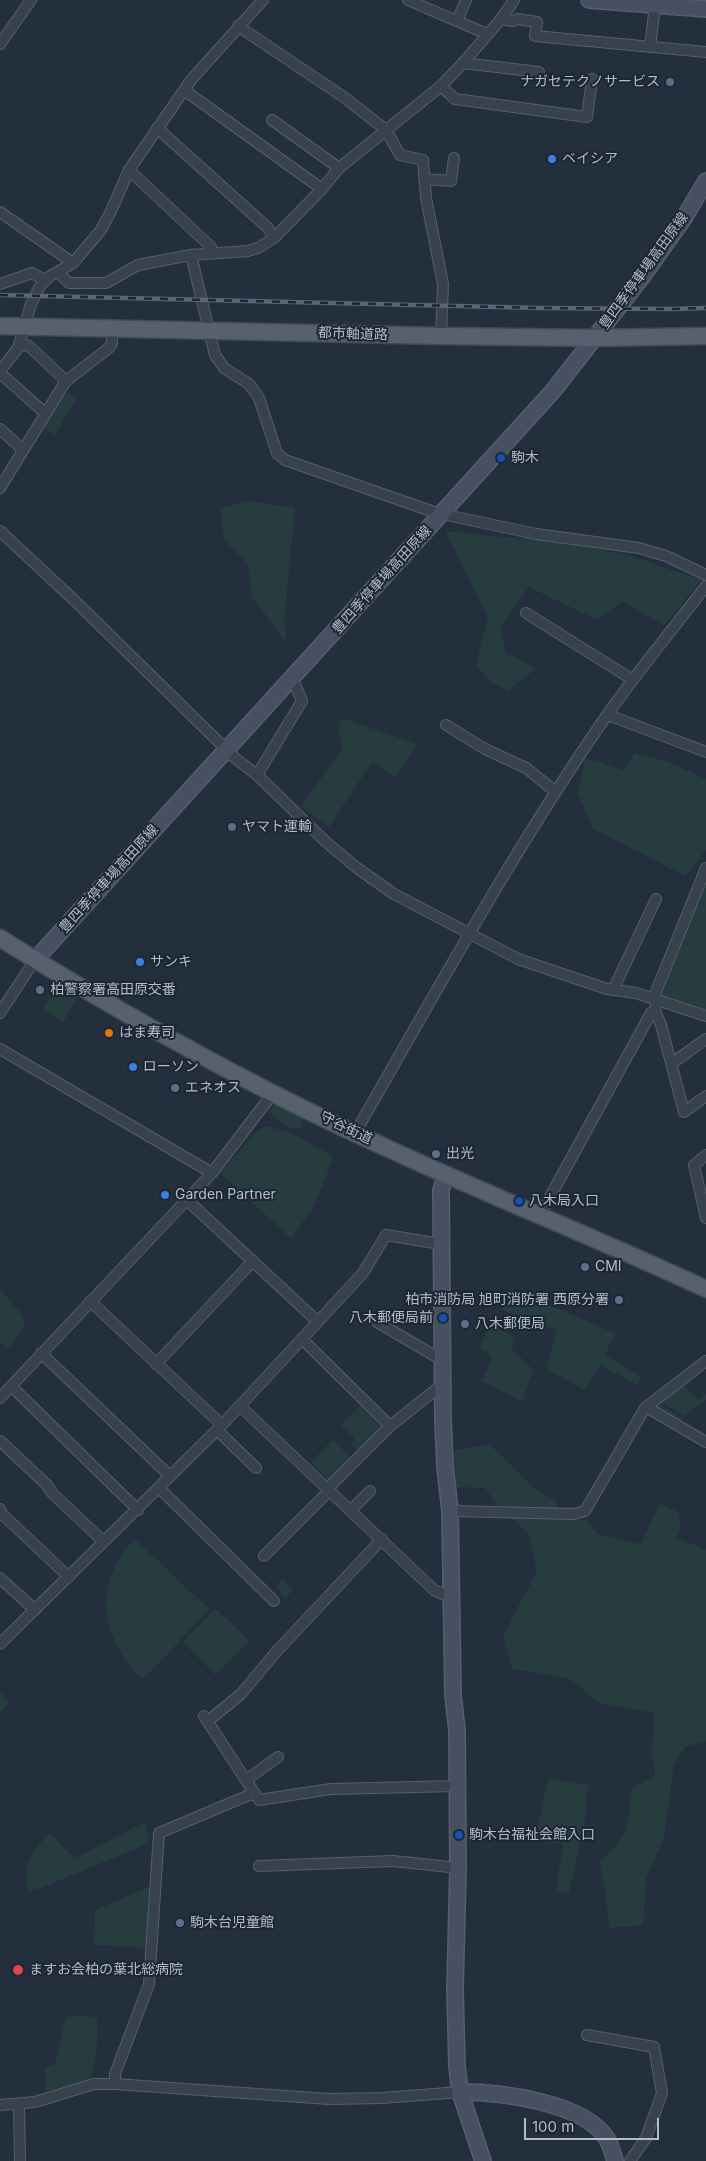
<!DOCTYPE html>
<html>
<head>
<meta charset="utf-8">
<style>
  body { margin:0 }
  #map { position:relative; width:706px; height:2161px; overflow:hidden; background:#242f3e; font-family:Inter,sans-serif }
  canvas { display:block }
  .scale { position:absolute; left:524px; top:2118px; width:135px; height:22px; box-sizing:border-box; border:2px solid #b4bcc9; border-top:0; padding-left:6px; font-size:15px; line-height:18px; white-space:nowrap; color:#b4bcc9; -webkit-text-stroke:4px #1d2633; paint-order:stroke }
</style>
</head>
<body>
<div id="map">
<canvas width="706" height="2161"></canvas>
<div class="scale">100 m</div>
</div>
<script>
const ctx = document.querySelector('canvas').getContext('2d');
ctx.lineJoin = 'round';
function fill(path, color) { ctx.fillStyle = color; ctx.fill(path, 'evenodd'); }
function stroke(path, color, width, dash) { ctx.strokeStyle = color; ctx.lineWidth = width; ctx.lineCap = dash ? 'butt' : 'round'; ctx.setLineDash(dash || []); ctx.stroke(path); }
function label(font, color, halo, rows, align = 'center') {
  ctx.font = font + ' Inter,"Noto Sans JP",sans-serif'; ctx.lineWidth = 4; ctx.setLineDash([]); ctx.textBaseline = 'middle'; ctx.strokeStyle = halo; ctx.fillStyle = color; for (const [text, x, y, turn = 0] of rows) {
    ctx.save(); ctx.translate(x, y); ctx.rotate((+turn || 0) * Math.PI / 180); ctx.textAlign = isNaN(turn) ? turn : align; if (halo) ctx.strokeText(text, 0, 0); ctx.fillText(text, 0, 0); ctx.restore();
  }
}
const green = new Path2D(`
  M65 391 77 398 55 435 43 427Z
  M247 501 295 508 284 624 287 643 252 597 249 566 224 539 220 509Z
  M445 531 523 539 526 535 632 556 701 580 664 626 623 601 597 620 529 587 500 627 506 653 536 668 509 691 490 682 476 664 488 618Z
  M341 718 418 744 395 777 372 762 329 827 301 807 342 748 339 732Z
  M635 753 669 762 706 779V850L685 876 592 828 578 793 585 758 624 770Z
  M706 885V1011L661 999 659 994Z
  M58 983 79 995 63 1022 42 1010Z
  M278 1103 303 1117 301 1127 293 1129 274 1118 270 1111 272 1106Z
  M267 1126 292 1133 334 1157 313 1208 291 1238 220 1173 257 1131Z
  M0 1289 22 1315 25 1326 13 1344 6 1349 0 1343Z
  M511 1289 615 1333 605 1355 642 1377 637 1385 600 1365 585 1390 546 1369 557 1330 502 1310Z
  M489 1325 515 1337 511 1348 533 1370 522 1401 482 1381 492 1357 480 1348Z
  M683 1384 698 1399 694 1403 706 1394V1400L685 1416 657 1400Z
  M656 1402 684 1419H678L656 1406Z
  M361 1406 382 1428 358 1451 351 1444 354 1438 341 1425Z
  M333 1440 351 1458 329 1480 311 1462Z
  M490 1445 537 1491 556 1500 562 1520H587L597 1534 641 1544 660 1503 678 1512 681 1527 677 1538 706 1550V1741L685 1747 674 1764 664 1838 646 1879 643 1925 610 1928 600 1860C630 1838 628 1823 631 1789L655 1775 652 1753 654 1713 601 1704 570 1679 512 1669 503 1636 537 1571 529 1535 498 1506 485 1488 456 1487 454 1450Z
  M134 1538 210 1610 143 1679C108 1648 95 1603 118 1560 122 1552 129 1545 134 1538Z
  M283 1579 293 1590 285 1598 276 1586Z
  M215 1608 249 1641 216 1675 183 1642Z
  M0 1692 10 1702 0 1712Z
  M548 1778 588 1785 586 1814 569 1893 556 1890 563 1844 535 1840Z
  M145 1822 150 1843 41 1888 28 1891C24 1861 30 1855 49 1833L75 1858Z
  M149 1887 147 1948 94 1945 95 1910Z
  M82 2015 97 2019C99 2041 96 2059 90 2081L46 2091 45 2067 55 2064C60 2048 60 2032 66 2017Z`);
const street = new Path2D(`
  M408 0 487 34
  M501 19 513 21 517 19 537 22 535 36 706 52
  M457 21 466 0
  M238 26 345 98 386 130 400 155 423 160 426 198 443 284 441 336
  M0 44 31 0
  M650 47 655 6
  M463 63 539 72
  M441 86 455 99 587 117 592 79
  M184 90 322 189
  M272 120 339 168
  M157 128 268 228 274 238
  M129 170 211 247 212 254
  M424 179 451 181 454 158
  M0 212 73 263
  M191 255 215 355 224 368 249 384 259 398 277 453 285 460 434 512 439 517
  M58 272 69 283H106L138 265 191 255 248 251 258 248 274 238 322 189 339 168 441 86 463 63 501 19 514 0
  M0 284 32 273 45 280
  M19 344 29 346 66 381
  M0 371 18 348 31 304 40 286 50 276 73 263 101 230 111 211 129 170 191 80 263 0
  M0 373 45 413
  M0 429 23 450
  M0 488 62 387 66 381 109 348 112 343V329
  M445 511 451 516 536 534 639 548 666 556 706 575
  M0 531 74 600 235 758 257 775 326 842 357 868 394 894 518 959 607 989 636 993 706 1016
  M526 613 633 680
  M608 715 706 752
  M446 725 485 749 526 768 556 792
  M257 775 302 701 292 678
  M613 990 656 899
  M653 999 706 868
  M655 1010 661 1025 684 1112 706 1096
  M0 1013 35 960
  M0 1049 212 1173
  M671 1064 706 1039
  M355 1133C436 992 514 849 607 715 638 671 673 629 706 586
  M706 1155 694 1165 706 1218
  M187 1200 318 1322
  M540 1215 651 1013 655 1010 657 1000
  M90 1301 222 1425
  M377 1322 435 1356 443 1358
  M302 1339 390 1426
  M41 1353 170 1476
  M156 1364 252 1262
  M11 1386 138 1510
  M0 1398 212 1173 273 1093
  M240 1406 434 1590 445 1595 451 1594
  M646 1407 706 1442
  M217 1430 256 1468
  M0 1441 47 1485 52 1493 104 1542
  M159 1488 274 1601
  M328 1488 390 1426 443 1384
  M0 1509 2 1514 69 1577
  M351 1510 370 1491
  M450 1511 574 1514 585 1511 645 1408 706 1361
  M264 1556 330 1490
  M0 1578 35 1610
  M0 1644 222 1425 363 1273 386 1235 441 1244
  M204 1716 259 1800 331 1789 458 1786
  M208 1721 241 1694 276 1652 382 1539
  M246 1780 278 1757
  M259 1866 393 1861 458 1868
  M587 2035 654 2047 662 2093 646 2138 630 2161
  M115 2084V2074L149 1984 159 1833 254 1793
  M0 2105 35 2102 94 2084H115L329 2099 382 2098 460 2092
  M19 2105 20 2161`);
const secondary = new Path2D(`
  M589 0 706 9
  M35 960 553 391 642 277 684 218 706 181
  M446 1175 441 1190 443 1420 445 1466 450 1511 453 1695 457 1730 458 1868 455 1990 457 2066 460 2092 483 2161
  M460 2092C500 2092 584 2102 607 2139 611 2146 613 2154 615 2161`);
const primary = new Path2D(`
  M0 326 441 336 596 338 706 336
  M0 938C121 1013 246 1084 376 1143 485 1194 597 1238 706 1289`);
const rail = new Path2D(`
  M0 295 539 308 671 309 706 308`);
const markers = [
  [670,82,5,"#5c6f8a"],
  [552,159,5,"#3f7fe0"],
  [501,458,5,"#1a4fb4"],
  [232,827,5,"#5c6f8a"],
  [140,962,5,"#3f7fe0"],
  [40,990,5,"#5c6f8a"],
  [109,1033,5,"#e8710a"],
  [133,1067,5,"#3f7fe0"],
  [175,1088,5,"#5c6f8a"],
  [436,1154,5,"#5c6f8a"],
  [165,1195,5,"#3f7fe0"],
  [519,1201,5,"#1a4fb4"],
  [585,1267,5,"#5c6f8a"],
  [619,1300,5,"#5c6f8a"],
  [443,1318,5,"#1a4fb4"],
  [465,1324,5,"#5c6f8a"],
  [459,1835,5,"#1a4fb4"],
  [180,1923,5,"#5c6f8a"],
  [18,1970,6,"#e0444e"]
];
const poiNames = [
  ["ナガセテクノサービス",660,82,"right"],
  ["ベイシア",562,159],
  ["駒木",511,458],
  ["ヤマト運輸",242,827],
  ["サンキ",150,962],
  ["柏警察署高田原交番",50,990],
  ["はま寿司",119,1033],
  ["ローソン",143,1067],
  ["エネオス",185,1088],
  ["出光",446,1154],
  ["Garden Partner",175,1195],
  ["八木局入口",529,1201],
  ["CMI",595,1267],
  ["柏市消防局 旭町消防署 西原分署",609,1300,"right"],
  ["八木郵便局前",433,1318,"right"],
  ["八木郵便局",475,1324],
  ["駒木台福祉会館入口",469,1835],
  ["駒木台児童館",190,1923],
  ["ますお会柏の葉北総病院",29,1970]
];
const streetNames = [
  ["豊四季停車場高田原線",644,271,-54],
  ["都市軸道路",353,334,2],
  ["豊四季停車場高田原線",382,580,-48],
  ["豊四季停車場高田原線",109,879,-48],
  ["守谷街道",346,1128,26]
];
fill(green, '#263c3f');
stroke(street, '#565f6c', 12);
stroke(secondary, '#565f6c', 18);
stroke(primary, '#414a57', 19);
stroke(street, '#38414e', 10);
stroke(secondary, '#465061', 15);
stroke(primary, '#56606e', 16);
stroke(rail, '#5a6575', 4.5);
stroke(rail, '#1d2633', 2.5, [8]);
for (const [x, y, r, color] of markers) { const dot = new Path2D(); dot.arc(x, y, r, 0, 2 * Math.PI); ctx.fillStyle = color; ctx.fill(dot); stroke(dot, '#1d2633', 2); }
label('14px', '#b4bcc9', '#1d2633', poiNames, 'left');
label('14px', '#b4bcc9', '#1d2633', streetNames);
</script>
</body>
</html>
